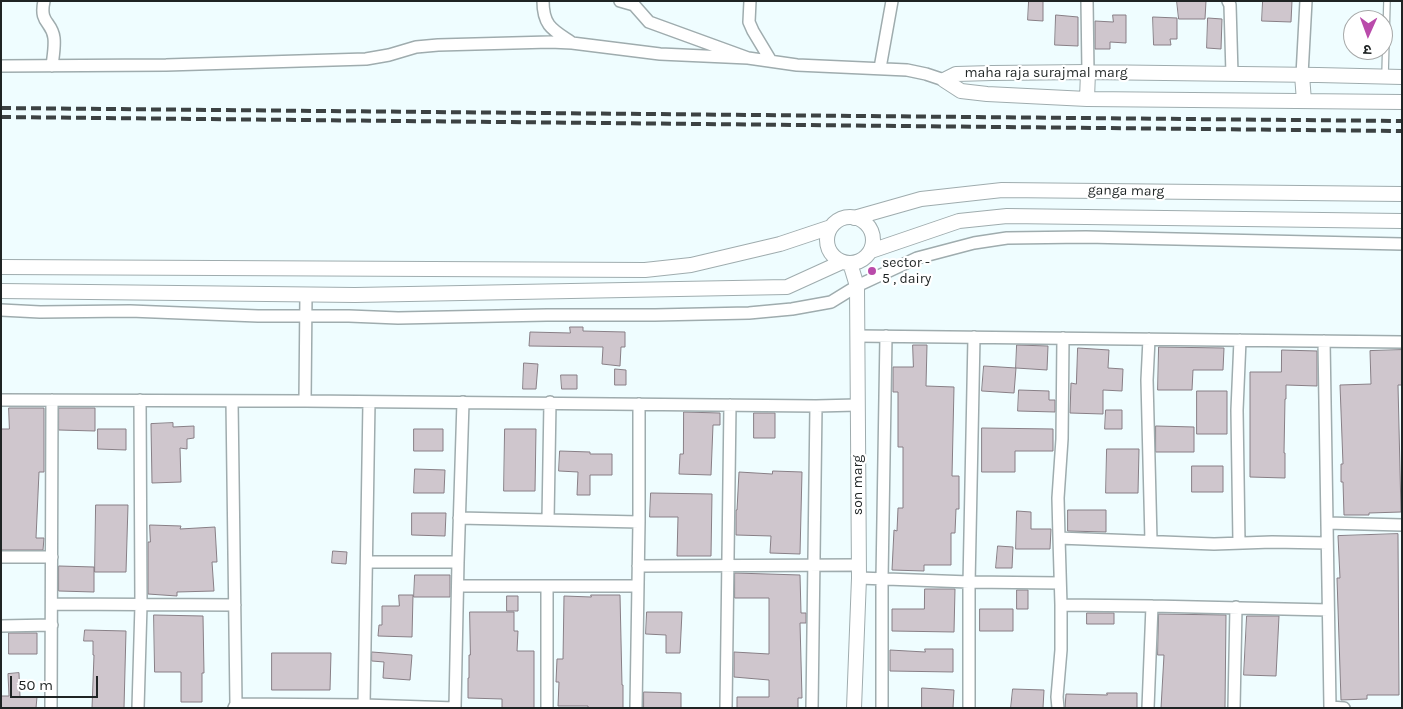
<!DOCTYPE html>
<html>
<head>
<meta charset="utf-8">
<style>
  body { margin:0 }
  #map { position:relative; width:1403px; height:709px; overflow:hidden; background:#effdff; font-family:Karla,"Noto Sans Devanagari",sans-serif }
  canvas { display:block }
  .frame { position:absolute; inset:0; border:2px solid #1f2424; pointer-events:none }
  .north { position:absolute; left:1343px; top:10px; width:50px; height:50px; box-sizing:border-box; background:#fff; border:1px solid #a5a7a7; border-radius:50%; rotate:182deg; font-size:14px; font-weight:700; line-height:20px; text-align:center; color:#1f2424 }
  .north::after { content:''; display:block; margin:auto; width:18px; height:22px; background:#b94baa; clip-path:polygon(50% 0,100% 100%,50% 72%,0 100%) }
  .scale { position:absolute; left:10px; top:676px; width:88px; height:22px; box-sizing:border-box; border:2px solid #1f2424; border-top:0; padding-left:6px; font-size:15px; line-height:18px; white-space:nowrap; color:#1f2424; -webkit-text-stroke:4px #fff; paint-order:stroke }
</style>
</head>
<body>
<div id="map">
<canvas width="1403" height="709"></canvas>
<div class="frame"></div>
<div class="north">उ</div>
<div class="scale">50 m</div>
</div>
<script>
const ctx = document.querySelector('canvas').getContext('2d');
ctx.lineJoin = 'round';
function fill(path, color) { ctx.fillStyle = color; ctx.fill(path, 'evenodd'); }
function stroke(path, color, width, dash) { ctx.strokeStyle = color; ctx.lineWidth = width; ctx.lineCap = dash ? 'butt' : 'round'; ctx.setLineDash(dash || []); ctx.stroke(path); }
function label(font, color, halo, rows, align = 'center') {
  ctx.font = font + ' Karla,sans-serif'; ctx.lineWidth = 4.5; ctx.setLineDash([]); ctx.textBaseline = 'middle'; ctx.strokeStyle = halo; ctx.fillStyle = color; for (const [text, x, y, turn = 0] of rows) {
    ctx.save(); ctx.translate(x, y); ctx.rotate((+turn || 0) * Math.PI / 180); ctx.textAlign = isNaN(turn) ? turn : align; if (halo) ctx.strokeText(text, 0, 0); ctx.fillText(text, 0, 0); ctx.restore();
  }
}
const building = new Path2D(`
  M1029 1H1043V21L1028 20Z
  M1177 1H1206L1205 19H1179Z
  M1263 1H1292L1291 22 1262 21Z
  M1056 15 1078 17V46L1055 45Z
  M1113 15H1126V43L1110 42V49H1095V21L1113 22Z
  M1153 17 1177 18V39H1170L1171 45H1154Z
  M1208 18 1222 19 1221 49 1207 48Z
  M570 327H583V331L625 332V347H621L620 366 602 364 603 347 529 346 530 332 570 333Z
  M913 345H927L926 386 954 387 952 476H959V509H956L955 533H951V565H924V571L892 570 894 530 897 531 898 508H903V447H898V392H893V367H913Z
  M1017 345 1048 346 1047 370 1016 368Z
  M1159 347 1224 348 1223 370H1193L1192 390H1158Z
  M1078 348 1109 350 1108 368 1123 369 1122 391 1103 390V414L1070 413 1071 383 1076 384Z
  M1282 350 1317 351V386L1286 385V399H1285L1284 453H1285V478L1250 477V372H1281Z
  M1402 350V385H1398L1401 512 1369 513V515H1344L1343 482H1341V464H1343L1340 385 1371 384 1370 351Z
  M524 363 538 364 536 389H523Z
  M984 366 1016 368 1014 393 982 391Z
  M615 369 626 370V385H615Z
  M561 375H577V389H562Z
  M1019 390 1049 391V400H1055V412L1018 411Z
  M1197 391H1227V434H1197Z
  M9 408H44V472H39L36 538H44L43 550H1V429H9Z
  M59 408H95V431L59 430Z
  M1106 410H1122V429H1105Z
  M684 412 720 413V425H713L711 475 679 474 680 454H683Z
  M754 413H775V438H754Z
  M173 423V427L194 426V438L187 439V449L180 448 181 482 152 483 151 424Z
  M1156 426 1194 427V452H1156Z
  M982 428 1053 429V451H1015V472H982Z
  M98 429H126V450L98 449Z
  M414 429H443V451H414Z
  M505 429H536L535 491H504Z
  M1107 449H1139L1138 493H1106Z
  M560 451 590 452V454H612V475H590V495H577L578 472 559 471Z
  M1192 466H1223V492H1192Z
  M415 469 445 470 444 493H414Z
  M773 471 802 472 800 554 770 553 771 536 736 535V510H737L739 472 772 474Z
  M651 493 712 494 711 556H677L678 517H650Z
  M96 505H128L126 572H95Z
  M1068 510H1106V532L1068 531Z
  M1017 511 1031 512V529H1051L1050 549H1016Z
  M412 513H446L445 536 412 535Z
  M150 525 181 526 180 529 215 527 217 562H212L214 591 177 592V596L148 594V542H150Z
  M1398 534 1399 695H1367V699L1341 700 1337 578H1340L1338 536Z
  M998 546 1013 547 1012 568H996Z
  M333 551 347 552 346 564 332 563Z
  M59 566 94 567V592L59 591Z
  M735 573 800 575 801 613H806V623H800L802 698H798V708H737V697H769V680L734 677V652L769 654V598H735Z
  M415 575H450V597H414Z
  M925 589H955L954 632 892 631V609H924Z
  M1017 590H1028V609H1017Z
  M399 595H413L412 637 378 636 379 625H382V606H399Z
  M591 595H620L622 685H623V708H588V706H558L559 682H556L557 659H563L564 596 591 597Z
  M507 596H518V611H507Z
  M980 609H1013V631H980Z
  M470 612H514V631H518L517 651H534V708H502V699L468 698V678H469V655H470Z
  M647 612H682L680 653H666V635L646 634Z
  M1087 613H1114V624H1087Z
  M1159 614 1226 615 1225 708H1161L1164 655H1158Z
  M154 615 203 616 204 673H202V702H181V672H155Z
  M1247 616H1279L1276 676 1244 675Z
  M85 630 126 631 124 708H92L94 655H93V641H84Z
  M9 633H37V654H9Z
  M925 649H953V672L890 671V650L925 652Z
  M372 652 412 655 410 680 383 678 384 662 372 661Z
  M272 653H331L330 690H272Z
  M19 673 20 697H37L36 708H1V696H9L8 674Z
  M922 688 954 690 953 708H922Z
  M1013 689 1044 690 1043 708H1011Z
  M644 692 681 693V708H644Z
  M1107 693H1137V708H1065L1066 694 1107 695Z`);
const service = new Path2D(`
  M1385 76 1387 1`);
const minor = new Path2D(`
  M44 1C39 24 52 21 54 38 55 47 53 57 52 66
  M543 1C543 26 553 30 571 42
  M620 1 634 5
  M633 1 634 5 649 22 748 58 797 65 907 70 926 74 944 80
  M750 1 749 22 753 31 771 61
  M1087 1 1088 72
  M1228 1 1230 5 1232 74
  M1 66 166 65 366 59 389 55 416 47 438 45 550 42 572 43 660 54 748 58
  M880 68 892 1
  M1302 75 1306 1
  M1 310 40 312 130 311 258 316H349L398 318 547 315H655L749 313 792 309 831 302 857 286 917 258 974 243 1007 238 1086 237 1402 244
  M857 336 1402 342
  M1149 339 1147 380 1151 541
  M1324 341 1330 707
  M1 400 305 401 306 294
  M232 401 236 704
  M305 401 816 406 812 708
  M816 406 857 405
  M459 518 639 522 636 708
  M548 520 550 402
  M639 522V404
  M1327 523 1402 525
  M1059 538 1058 498 1062 439 1063 338
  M1239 543 1237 410 1240 340
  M1327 543 1272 542 1214 544 1059 538 1061 605 1152 606 1328 610
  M1 557H52
  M367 562H458L455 707
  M458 562 463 402
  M638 566 859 565
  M859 578 969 582 1060 583
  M458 586H638
  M52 604 235 605
  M1 626 52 625
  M364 705 369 402
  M51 708 52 400
  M138 708 141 605 140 400
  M234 708 236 704 364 705 455 708
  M547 708V586
  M726 708 730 405
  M882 708V579L886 336
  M969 708V584L974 337
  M1058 708 1057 697 1061 650V605
  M1148 708 1152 606
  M1234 708 1236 607
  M1330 708V707L1344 708`);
const tertiary = new Path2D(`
  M1302 75 1304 101
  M1402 77 1318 75 1088 72 992 73 956 74 944 80 961 91 987 94 1087 99 1402 102
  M1087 99 1088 72
  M827 240a23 23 0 1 1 46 0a23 23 0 1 1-46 0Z
  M854 218 921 199 1002 190 1402 194
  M871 251 959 221 1007 216 1402 221
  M850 263 857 286 859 578 854 708
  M1 267 645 270 691 265 780 244 831 227
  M1 291 355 295 787 287 842 262`);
const rail = new Path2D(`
  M1 108 1402 121
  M1 117 1402 131`);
const markers = [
  [872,271,5,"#b94baa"]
];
const streetNames = [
  ["maha raja surajmal marg",1046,73],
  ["ganga marg",1126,191,1],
  ["son marg",858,485,-90]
];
const poiNames = [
  ["sector -",882,263],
  ["5 , dairy",882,279]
];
fill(building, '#cfc6cd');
stroke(building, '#887f86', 1);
stroke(service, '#9facae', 8);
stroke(minor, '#9facae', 14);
stroke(tertiary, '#9facae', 16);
stroke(service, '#fff', 5.5);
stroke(minor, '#fff', 11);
stroke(tertiary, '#fff', 14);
stroke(rail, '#3c4243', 4, [10, 5]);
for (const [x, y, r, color] of markers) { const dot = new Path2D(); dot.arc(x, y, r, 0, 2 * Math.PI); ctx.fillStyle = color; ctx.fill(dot); stroke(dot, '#fff', 2); }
label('14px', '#1f2424', '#fff', streetNames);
label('14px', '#1f2424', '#fff', poiNames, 'left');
</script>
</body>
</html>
